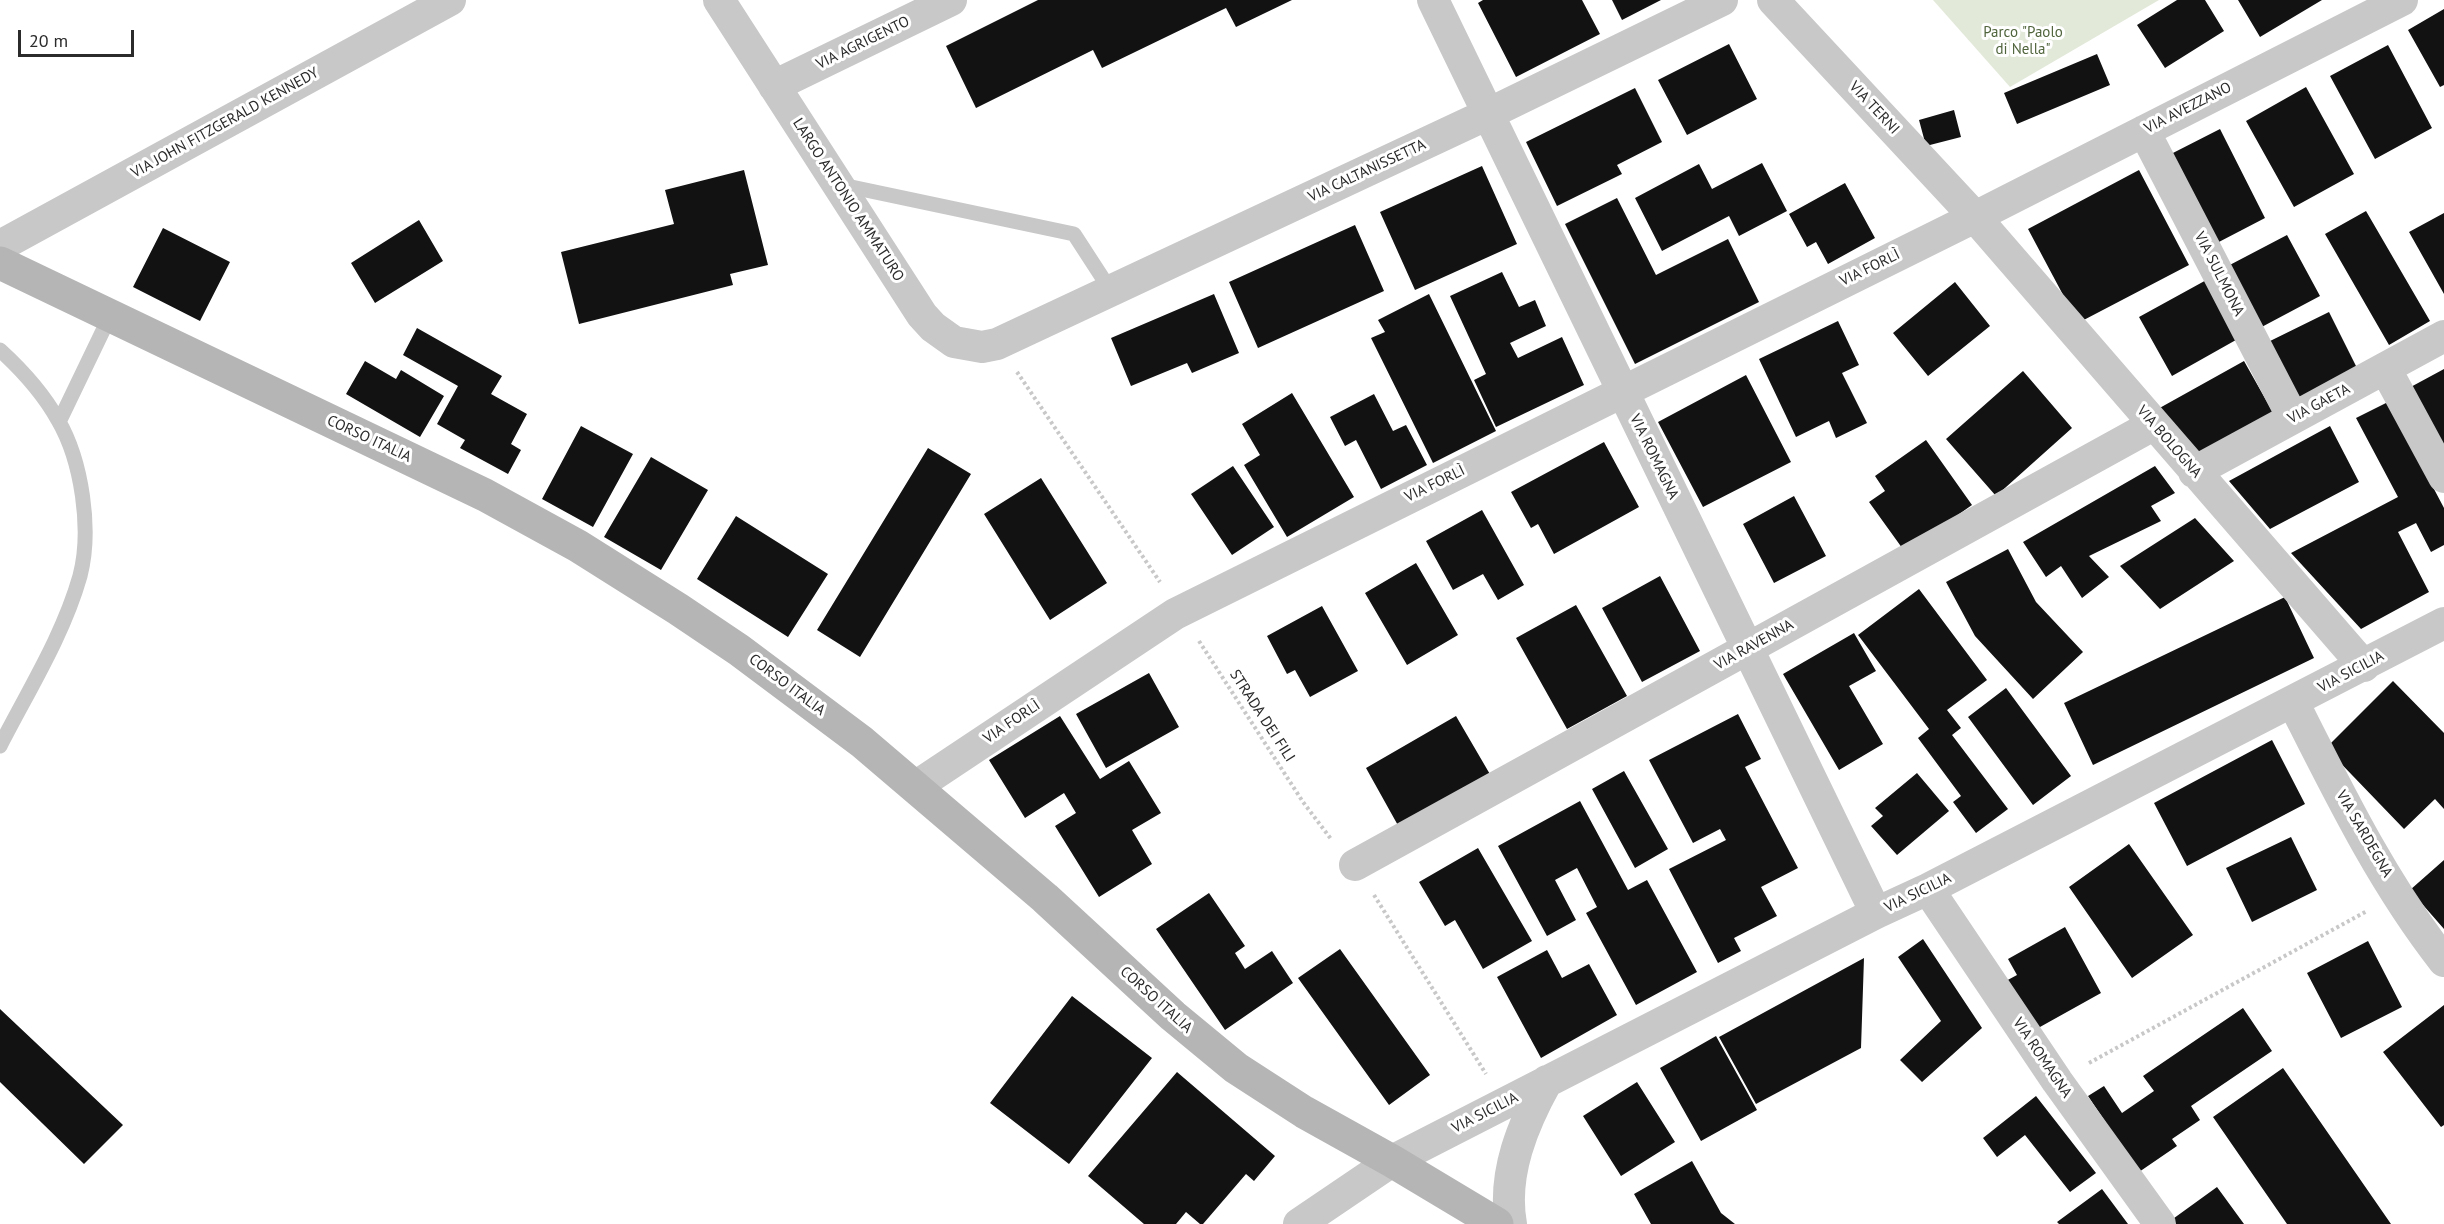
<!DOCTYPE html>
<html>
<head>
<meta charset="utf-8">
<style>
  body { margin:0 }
  #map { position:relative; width:2444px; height:1224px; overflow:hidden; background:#fff; font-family:"PT Sans",sans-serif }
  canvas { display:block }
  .scale { position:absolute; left:18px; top:30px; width:116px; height:27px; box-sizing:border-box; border:3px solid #2b2b2b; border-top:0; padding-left:8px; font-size:18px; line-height:21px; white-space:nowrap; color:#2b2b2b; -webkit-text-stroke:4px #fff; paint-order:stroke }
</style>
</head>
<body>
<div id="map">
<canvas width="2444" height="1224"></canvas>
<div class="scale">20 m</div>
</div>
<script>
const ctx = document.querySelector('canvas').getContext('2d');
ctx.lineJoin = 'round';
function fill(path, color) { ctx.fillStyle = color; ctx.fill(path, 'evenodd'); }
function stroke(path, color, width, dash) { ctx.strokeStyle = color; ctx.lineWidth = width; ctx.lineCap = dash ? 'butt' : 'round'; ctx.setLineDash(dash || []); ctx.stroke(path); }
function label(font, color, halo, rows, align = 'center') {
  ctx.font = font + ' "PT Sans",sans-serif'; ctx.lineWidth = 6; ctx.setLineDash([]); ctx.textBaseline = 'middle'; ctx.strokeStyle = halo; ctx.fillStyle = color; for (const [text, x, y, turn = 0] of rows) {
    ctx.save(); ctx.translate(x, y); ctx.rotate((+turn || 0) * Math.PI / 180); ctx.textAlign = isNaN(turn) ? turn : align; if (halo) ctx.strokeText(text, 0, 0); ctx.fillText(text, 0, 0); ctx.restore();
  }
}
const green = new Path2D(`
  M1933 0H2159L2010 87Z`);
const building = new Path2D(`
  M1038 0H1292L1236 27 1226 8 1102 68 1093 50 976 108 946 46Z
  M1483 0H1582L1600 34 1516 77 1478 3Z
  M1612 0H1661L1622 20Z
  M2177 0H2205L2224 31 2165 68 2137 25Z
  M2238 0H2322L2260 37Z
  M2444 9V85L2440 87 2408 30Z
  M1729 44 1757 99 1687 135 1658 80Z
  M2388 45 2432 128 2375 159 2330 76Z
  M2097 54 2110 85 2017 124 2004 93Z
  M2306 87 2354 174 2294 207 2246 121Z
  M1635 88 1662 142 1617 165 1622 174 1557 206 1526 142Z
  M1954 110 1961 137 1926 146 1919 120Z
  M2220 129 2265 218 2215 244 2169 155Z
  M1762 163 1787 211 1739 236 1729 216 1662 251 1635 198 1699 164 1712 189Z
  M1482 166 1517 244 1415 290 1380 212Z
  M744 170 768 265 730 274 733 285 579 324 561 252 674 224 665 190Z
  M2139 170 2189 265 2078 323 2028 229Z
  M1845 183 1875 238 1828 264 1816 242 1807 247 1789 214Z
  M1617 198 1656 275 1728 239 1759 302 1635 364 1565 224Z
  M2366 211 2430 321 2389 345 2325 234Z
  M2444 213V294L2409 232Z
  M419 220 443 261 375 303 351 263Z
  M1355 225 1384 291 1258 348 1229 282Z
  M163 228 230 262 200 321 133 287Z
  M2287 235 2320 296 2256 330 2224 268Z
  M1502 272 1519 307 1535 300 1546 326 1510 343 1518 358 1562 337 1584 385 1496 427 1474 380 1486 374 1450 296Z
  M2210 278 2243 336 2172 376 2139 317Z
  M1955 282 1990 326 1928 376 1893 333Z
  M1214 294 1239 353 1192 373 1187 363 1131 386 1111 338Z
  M1429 294 1496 431 1433 463 1371 338 1385 332 1378 320Z
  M2329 312 2360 374 2296 405 2266 343Z
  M1838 321 1859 365 1842 373 1867 423 1836 438 1829 421 1796 437 1759 359Z
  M417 328 502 376 491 394 527 414 511 444 521 450 508 474 460 448 465 440 437 424 458 386 403 355Z
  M365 361 396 379 401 370 444 396 420 437 346 394Z
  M2244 361 2275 416 2202 457 2156 410Z
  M2444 369V457L2407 389Z
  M2023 371 2072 428 1996 496 1946 439Z
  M1746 375 1791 462 1703 507 1658 422Z
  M1292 393 1354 497 1287 537 1244 465 1260 455 1242 424Z
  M1374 394 1393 431 1406 425 1427 465 1381 489 1356 440 1345 446 1330 417Z
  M2388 402 2444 508V545L2431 552 2416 523 2398 532 2429 592 2361 629 2291 553 2398 497 2356 418Z
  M581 426 633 454 593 527 542 499Z
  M2330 426 2359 482 2270 529 2229 481Z
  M1926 440 1972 505 1905 552 1869 502 1885 491 1875 476Z
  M1604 442 1639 507 1554 554 1538 524 1531 528 1511 492Z
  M928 448 971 474 860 657 817 630Z
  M651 457 708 490 661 570 604 537Z
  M1233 466 1274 527 1232 555 1191 494Z
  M2155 466 2175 493 2151 506 2161 521 2089 556 2109 577 2082 598 2061 566 2046 577 2023 542Z
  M1041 478 1107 583 1050 620 984 514Z
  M1794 496 1826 556 1774 583 1743 524Z
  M1482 510 1524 585 1498 600 1483 574 1453 590 1426 541Z
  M736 516 828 574 788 637 697 579Z
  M2195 518 2234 561 2160 609 2120 566Z
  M2008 549 2036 602 2083 652 2033 699 1975 636 1946 582Z
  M1416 563 1458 635 1407 665 1365 593Z
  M1660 576 1700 651 1642 682 1602 608Z
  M1919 589 1987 680 1947 710 1961 728 1952 735 2008 809 1976 833 1953 802 1961 796 1918 738 1929 729 1858 635Z
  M2285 597 2314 658 2093 765 2064 703Z
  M1576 605 1627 696 1567 729 1516 638Z
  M1322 606 1358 671 1310 697 1295 670 1287 674 1267 636Z
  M1854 633 1876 671 1849 686 1883 744 1839 770 1783 674Z
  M1149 673 1179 727 1106 768 1076 714Z
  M2393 681 2444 733V809L2435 799 2404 829 2326 748Z
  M2006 688 2071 776 2033 805 1968 717Z
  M1738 714 1761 759 1745 767 1798 868 1761 887 1777 916 1734 938 1741 951 1718 963 1669 869 1726 840 1720 829 1693 843 1649 760Z
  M1060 716 1100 779 1129 761 1161 813 1132 830 1152 864 1099 897 1055 826 1076 813 1064 793 1025 818 989 760Z
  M1456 716 1491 776 1400 829 1366 768Z
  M2272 740 2305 804 2187 866 2154 803Z
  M1624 771 1668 849 1635 868 1592 789Z
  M1917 773 1949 811 1897 855 1871 826 1883 816 1875 808Z
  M1580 801 1628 890 1647 880 1697 972 1636 1005 1586 913 1597 907 1577 868 1555 880 1576 920 1547 936 1498 846Z
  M2291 837 2317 890 2252 922 2226 868Z
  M2129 844 2193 935 2132 978 2069 887Z
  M1478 848 1532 941 1483 969 1455 920 1445 926 1419 882Z
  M2444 860V929L2410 890Z
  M1209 893 1245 946 1235 953 1245 969 1272 951 1293 983 1225 1030 1156 929Z
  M2065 927 2101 993 2031 1032 2004 982 2017 975 2008 959Z
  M1923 939 1982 1028 1922 1082 1900 1060 1941 1021 1898 957Z
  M2368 941 2402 1007 2341 1038 2307 973Z
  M1340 949 1430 1075 1389 1105 1298 978Z
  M1547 950 1562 978 1589 964 1617 1015 1541 1058 1497 977Z
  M1864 958 1861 1048 1756 1104 1719 1037Z
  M1072 996 1152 1058 1069 1164 990 1103Z
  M2444 1005V1125L2441 1127 2383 1052Z
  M2243 1008 2272 1051 2191 1106 2200 1120 2172 1139 2177 1146 2139 1172 2088 1096 2104 1086 2122 1113 2154 1091 2143 1076Z
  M0 1009 123 1125 84 1164 0 1082Z
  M1716 1036 1757 1110 1701 1141 1660 1068Z
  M2283 1068 2391 1224H2287L2213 1117Z
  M1177 1072 1275 1156 1254 1181 1246 1174 1203 1224H1200L1186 1212 1176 1224H1144L1088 1176Z
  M1637 1082 1675 1142 1621 1176 1583 1116Z
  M2036 1096 2096 1173 2070 1192 2025 1135 1997 1157 1983 1138Z
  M1692 1161 1721 1213 1735 1224H1651L1634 1194Z
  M2217 1187 2244 1224H2172L2170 1221Z
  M2102 1189 2128 1224H2059L2057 1222Z`);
const path = new Path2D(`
  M1017 372 1160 582
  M1199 641 1303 802 1331 839
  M1374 895 1486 1074
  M2089 1063 2367 911`);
const lane = new Path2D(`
  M842 185 1074 234 1111 291
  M0 350C23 371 43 393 58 420 82 461 92 530 80 576 63 636 28 691 0 746
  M59 422 110 316`);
const street = new Path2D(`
  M719 0 922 315 933 327 954 342 982 347 997 344 1488 114 1722 0
  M1433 0 1876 913
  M1773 0 1975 217 2364 666
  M774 86 951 0
  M2144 131 2293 418
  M0 246 450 0
  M2385 368 2444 477
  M2194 472 2444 336
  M2293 702C2338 791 2382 882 2444 961
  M915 787 1175 614 1975 217 2402 0
  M1355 865 2153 425
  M1928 889 2057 1081 2160 1224
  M1299 1224 1392 1161 1876 913 1928 889 2444 623
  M1511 1224C1502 1174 1523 1124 1547 1081`);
const secondary = new Path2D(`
  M0 263 485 495 578 546 678 609 739 650 862 742 1045 898 1173 1016 1236 1068 1304 1112 1392 1161 1497 1224`);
const parkNames = [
  ["Parco \"Paolo",2023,33],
  ["di Nella\"",2023,50]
];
const streetNames = [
  ["VIA AGRIGENTO",863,43,-26],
  ["VIA TERNI",1874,108,47],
  ["VIA AVEZZANO",2188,108,-27],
  ["VIA JOHN FITZGERALD KENNEDY",225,123,-29],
  ["VIA CALTANISSETTA",1367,171,-25],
  ["LARGO ANTONIO AMMATURO",848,200,57],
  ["VIA FORLÌ",1870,268,-26],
  ["VIA SULMONA",2219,274,63],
  ["VIA GAETA",2319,404,-28],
  ["CORSO ITALIA",369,439,25],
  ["VIA BOLOGNA",2169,442,49],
  ["VIA ROMAGNA",1654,457,64],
  ["VIA FORLÌ",1435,484,-26],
  ["VIA RAVENNA",1754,645,-29],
  ["VIA SICILIA",2351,672,-28],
  ["CORSO ITALIA",787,685,37],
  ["STRADA DEI FILI",1262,716,57],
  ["VIA FORLÌ",1012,722,-34],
  ["VIA SARDEGNA",2364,834,60],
  ["VIA SICILIA",1918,893,-26],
  ["CORSO ITALIA",1156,1000,42],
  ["VIA ROMAGNA",2042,1058,56],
  ["VIA SICILIA",1485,1113,-27]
];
fill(green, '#e2e9d9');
fill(building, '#121212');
stroke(path, '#c8c8c8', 4, [3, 3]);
stroke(lane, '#c8c8c8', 15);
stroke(street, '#c8c8c8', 32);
stroke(secondary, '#b5b5b5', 33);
label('15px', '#50643c', '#fff', parkNames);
label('15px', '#2b2b2b', '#fff', streetNames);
</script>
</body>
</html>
